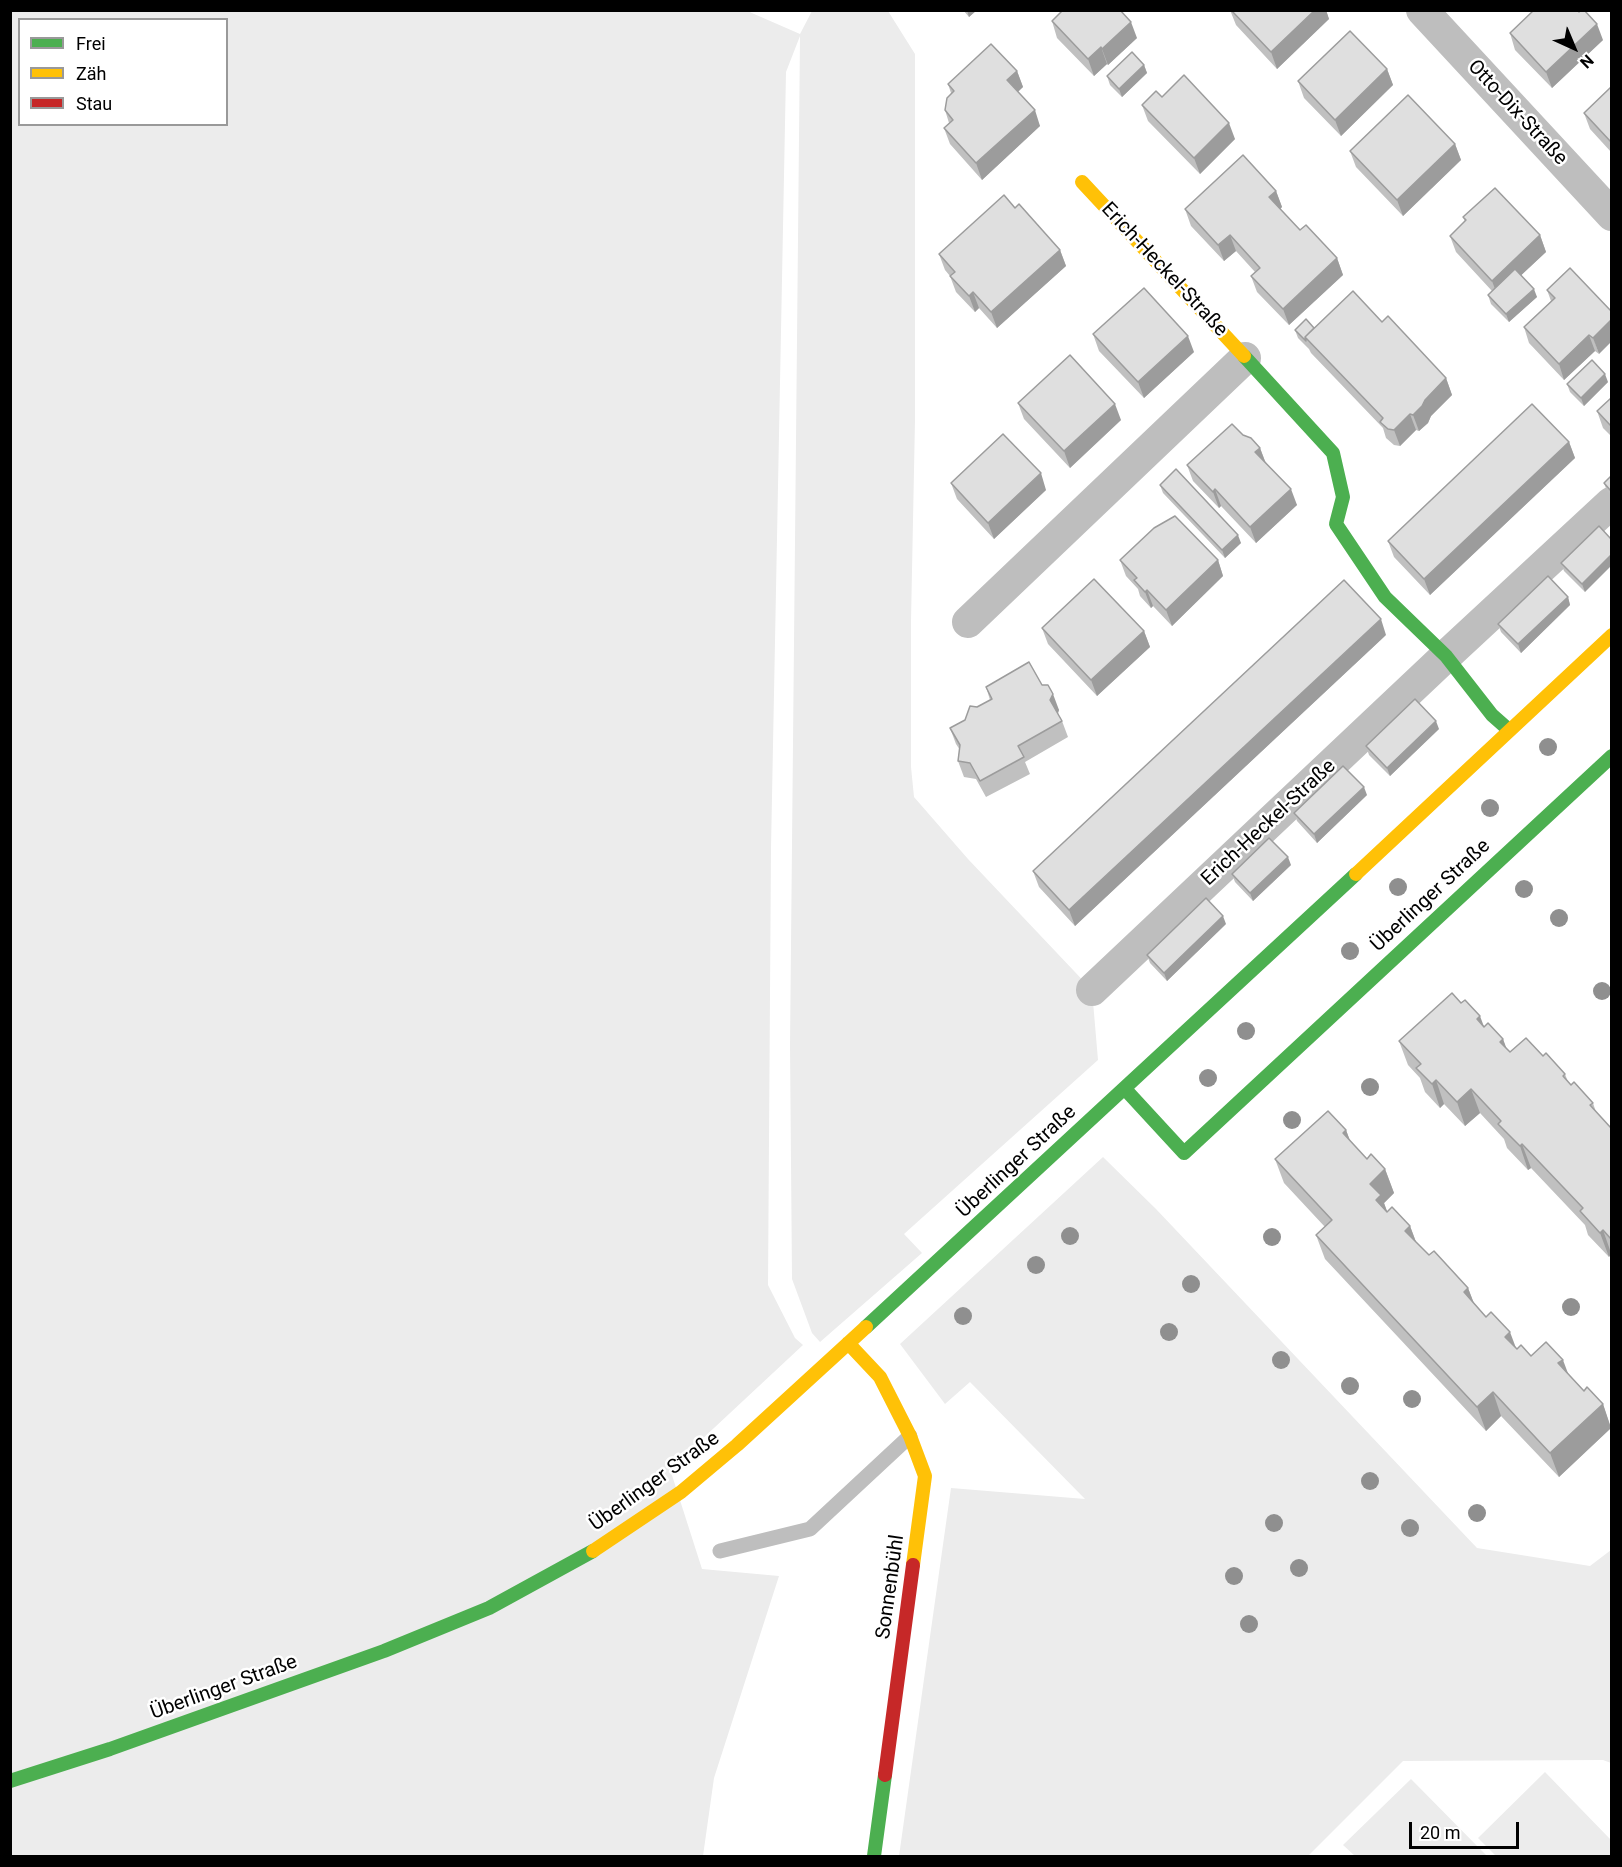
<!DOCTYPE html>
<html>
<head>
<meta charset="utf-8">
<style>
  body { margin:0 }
  #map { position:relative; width:1622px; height:1867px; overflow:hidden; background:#fff; font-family:Roboto,sans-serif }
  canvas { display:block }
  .frame { position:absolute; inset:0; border:12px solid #000; pointer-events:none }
  .legend { position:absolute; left:18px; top:18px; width:210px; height:108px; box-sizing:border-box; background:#fff; border:2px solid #999; margin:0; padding:8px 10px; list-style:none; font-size:18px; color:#000 }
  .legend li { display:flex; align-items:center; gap:12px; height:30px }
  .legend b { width:30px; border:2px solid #999 }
  .north { position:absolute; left:1544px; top:18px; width:60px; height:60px; -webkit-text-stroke:4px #fff; paint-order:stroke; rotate:136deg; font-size:16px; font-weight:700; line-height:24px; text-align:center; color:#000 }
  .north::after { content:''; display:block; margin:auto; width:21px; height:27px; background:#000; clip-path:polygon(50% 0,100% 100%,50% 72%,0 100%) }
  .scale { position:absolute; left:1409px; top:1822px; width:110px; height:27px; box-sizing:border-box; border:3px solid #000; border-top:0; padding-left:8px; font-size:18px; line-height:21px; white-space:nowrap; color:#000; -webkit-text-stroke:4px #fff; paint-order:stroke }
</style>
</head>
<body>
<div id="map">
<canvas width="1622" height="1867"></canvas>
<div class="frame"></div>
<ul class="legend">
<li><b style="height:8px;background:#4caf50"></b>Frei</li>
<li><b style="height:8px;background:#ffc107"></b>Zäh</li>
<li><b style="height:8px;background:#c62828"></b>Stau</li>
</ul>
<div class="north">N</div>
<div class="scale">20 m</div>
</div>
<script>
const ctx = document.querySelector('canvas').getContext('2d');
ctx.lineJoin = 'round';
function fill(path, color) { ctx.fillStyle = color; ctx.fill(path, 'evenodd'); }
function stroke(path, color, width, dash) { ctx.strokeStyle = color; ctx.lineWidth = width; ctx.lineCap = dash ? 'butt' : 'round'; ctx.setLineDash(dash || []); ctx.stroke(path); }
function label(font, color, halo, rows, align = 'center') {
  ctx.font = font + ' Roboto,sans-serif'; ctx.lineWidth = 5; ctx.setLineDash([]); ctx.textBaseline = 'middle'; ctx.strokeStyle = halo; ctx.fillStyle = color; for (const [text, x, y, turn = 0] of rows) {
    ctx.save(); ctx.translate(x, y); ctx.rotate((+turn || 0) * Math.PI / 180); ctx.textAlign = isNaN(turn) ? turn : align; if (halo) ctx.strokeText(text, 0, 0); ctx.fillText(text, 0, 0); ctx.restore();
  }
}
const green = new Path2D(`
  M745 10 800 34 812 11H888L915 54V420L911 621V767L914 797 968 859 1092 990 1098 1060 904 1234 922 1253 820 1342 812 1333 792 1279 790 1045 800 36 786 72 771 848 768 1285 795 1338 803 1345 670 1469 702 1569 779 1576 714 1778 703 1856H11V11ZM20 20H226V124H20Z
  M1103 1157 1156 1209 1477 1548 1590 1566 1611 1550V1763L1603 1760 1403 1761 1308 1856H899L951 1488 1085 1499 970 1382 945 1404 900 1344Z
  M1545 1772 1611 1840V1856H1496L1478 1838Z
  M1411 1779 1487 1856H1355L1343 1845Z`);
const lane = new Path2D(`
  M720 1551 810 1529 910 1436`);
const street = new Path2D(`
  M1422 10 1612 215
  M968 622 1245 358
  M1092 990 1446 656 1611 503`);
const fast = new Path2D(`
  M1244 356 1333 453 1343 497 1336 524 1385 597 1446 656 1492 715 1509 730
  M1125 1089 1184 1153 1612 756
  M866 1327 1356 874
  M10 1781 110 1749 384 1651 489 1608 593 1551
  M874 1856 885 1775`);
const slow = new Path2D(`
  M1082 182 1244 356
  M1356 874 1612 635
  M848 1343 880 1377 910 1436 925 1476 913 1565
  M593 1551 681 1492 737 1445 866 1327`);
const jam = new Path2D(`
  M885 1775 913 1565`);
const trees = [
  [1548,747],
  [1490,808],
  [1398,887],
  [1524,889],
  [1559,918],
  [1350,951],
  [1602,991],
  [1246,1031],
  [1208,1078],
  [1370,1087],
  [1292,1120],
  [1070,1236],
  [1272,1237],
  [1036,1265],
  [1191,1284],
  [1571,1307],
  [963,1316],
  [1169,1332],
  [1281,1360],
  [1350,1386],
  [1412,1399],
  [1370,1481],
  [1477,1513],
  [1274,1523],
  [1410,1528],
  [1299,1568],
  [1234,1576],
  [1249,1624]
];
const wall = new Path2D(`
  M963 10H977L969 17Z
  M1230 10H1326L1329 19 1277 69 1236 25Z
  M1052 21 1137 38 1108 65 1107 64 1094 76 1057 38Z
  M1510 33 1603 40 1552 88 1515 50Z
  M1144 65 1147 73 1122 97 1110 85 1107 76Z
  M1387 69 1393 85 1341 136 1304 98 1298 81Z
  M1017 71 1023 87 1018 92 1040 126 982 180 950 144 944 128 949 123 945 110 951 93 948 84Z
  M1611 87V152L1590 129 1584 113Z
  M1162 97 1235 139 1200 174 1148 121 1142 105Z
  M1455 144 1461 160 1403 216 1356 167 1350 151Z
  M1276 191 1282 207 1280 209 1300 230 1337 258 1343 275 1289 325 1257 292 1251 276 1255 272 1236 251 1224 261 1191 226 1185 209Z
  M1015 208 1060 250 1066 266 997 328 979 308 975 312 956 292 950 276 945 270 939 254Z
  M1463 217 1540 235 1546 252 1521 275 1537 297 1509 322 1491 304 1488 295 1492 291 1456 252 1450 236 1465 222Z
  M1570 268 1599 354 1595 351 1564 380 1529 343 1524 327 1551 301 1547 290Z
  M1382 322 1446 378 1452 395 1431 416 1428 423 1419 431 1416 430 1400 446 1394 445 1386 438 1383 428 1311 353 1309 349 1298 338 1295 330Z
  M1093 334 1194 352 1144 398 1099 351Z
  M1608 382 1584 406 1570 392 1567 384Z
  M1611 398V436L1603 428 1597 411Z
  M1018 403 1121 420 1070 468 1024 419Z
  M1243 435 1260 448 1265 461 1297 505 1256 543 1221 506 1219 508 1193 481 1187 465Z
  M1569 442 1575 458 1430 595 1394 557 1388 541Z
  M1611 477V496L1607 491 1604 483Z
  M951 483 1046 490 994 539 957 499Z
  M1160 485 1241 543 1225 558 1163 493Z
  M1599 526 1585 592 1564 571 1561 563Z
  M1120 560H1218L1223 576 1172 626 1153 606 1151 608 1140 596 1138 589 1126 576Z
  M1568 597 1570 605 1521 653 1501 632 1498 624Z
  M1042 628 1144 631 1150 647 1097 696 1048 644Z
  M1386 635 1075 926 1039 887 1033 871Z
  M1042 685 1059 710 1058 714 1062 721 1068 737 1025 762 1030 774 986 797 976 779 964 777 958 761 960 750 956 744 950 728 965 720 977 707 990 700 986 687Z
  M1439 729 1390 776 1369 755 1366 746Z
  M1367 795 1317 843 1297 821 1294 813Z
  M1291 865 1253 901 1235 882 1232 874Z
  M1226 924 1167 981 1150 963 1147 955Z
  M1461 1003 1484 1027 1503 1039 1506 1049 1510 1052 1543 1056 1565 1074 1568 1082 1593 1103 1596 1112 1611 1128V1254L1609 1257 1588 1235 1585 1225 1531 1168 1528 1170 1507 1148 1504 1139 1480 1113 1465 1126 1444 1104 1440 1108 1425 1092 1420 1078 1408 1065 1399 1041Z
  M1346 1130 1350 1141 1367 1159 1385 1169 1394 1193 1384 1203 1387 1212 1410 1226 1416 1242 1429 1255 1468 1288 1474 1304 1517 1349 1568 1374 1584 1391 1603 1404 1611 1428 1559 1477 1501 1416 1486 1431 1325 1259 1316 1235 1325 1227 1284 1183 1275 1159Z`);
const shadedWall = new Path2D(`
  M967 10H977L969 17Z
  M1315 10H1326L1329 19 1277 69 1271 52Z
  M1131 22 1137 38 1108 65 1102 49Z
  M1597 24 1603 40 1552 88 1546 72Z
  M1101 47 1107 64 1094 76 1088 59Z
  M1144 65 1147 73 1122 97 1119 89Z
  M1387 69 1393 85 1341 136 1335 120Z
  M1017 71 1023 87 1013 96 1007 80Z
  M1035 110 1040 126 982 180 976 163Z
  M1229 123 1235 139 1200 174 1194 158Z
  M1455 144 1461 160 1403 216 1397 200Z
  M1276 191 1282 207 1275 214 1269 197Z
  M1230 235 1236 251 1224 261 1218 245Z
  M1540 235 1546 252 1498 297 1492 281Z
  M1060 250 1066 266 997 328 991 312Z
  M1337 258 1343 275 1289 325 1283 309Z
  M1534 289 1537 297 1509 322 1506 314Z
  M973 292 979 308 975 312 969 296Z
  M1611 320V342L1599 354 1593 338Z
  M1589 335 1595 351 1564 380 1559 364Z
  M1188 336 1194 352 1144 398 1138 382Z
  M1605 374 1608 382 1584 406 1581 398Z
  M1446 378 1452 395 1431 416 1428 423 1419 431 1413 415 1425 400Z
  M1115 404 1121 420 1070 468 1064 451Z
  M1410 414 1416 430 1400 446 1394 430Z
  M1569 442 1575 458 1430 595 1424 579Z
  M1260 448 1266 464 1255 452Z
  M1041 473 1046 490 994 539 988 523Z
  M1215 489 1221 506 1219 508 1213 492Z
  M1291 489 1297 505 1256 543 1250 527Z
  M1238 535 1241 543 1225 558 1222 550Z
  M1611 555V566L1585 592 1582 584Z
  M1218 560 1223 576 1172 626 1166 610Z
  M1147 590 1153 606 1151 608 1145 592Z
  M1568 597 1570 605 1521 653 1518 644Z
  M1381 619 1386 635 1075 926 1069 910Z
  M1144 631 1150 647 1097 696 1091 680Z
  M1053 694 1059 710 1056 717 1050 700Z
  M1436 721 1439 729 1390 776 1387 768Z
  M1364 787 1367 795 1317 843 1314 834Z
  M1288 857 1291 865 1253 901 1250 893Z
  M1223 916 1226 924 1167 981 1164 973Z
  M1480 1016 1489 1040 1477 1019Z
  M1503 1039 1512 1063 1500 1042Z
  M1436 1080 1444 1104 1440 1108 1432 1084Z
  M1471 1089 1480 1113 1465 1126 1457 1102Z
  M1346 1130 1355 1154 1343 1133Z
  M1522 1144 1531 1168 1528 1170 1520 1146Z
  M1385 1169 1394 1193 1384 1203 1390 1219 1385 1224 1370 1184Z
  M1410 1226 1419 1250 1405 1231Z
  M1603 1230 1611 1253V1254L1609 1257 1600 1233Z
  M1468 1288 1477 1311 1464 1292Z
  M1510 1332 1519 1356 1505 1337Z
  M1563 1360 1572 1384 1558 1363Z
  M1493 1392 1501 1416 1486 1431 1477 1407Z
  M1603 1404 1611 1428 1559 1477 1550 1453Z`);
const building = new Path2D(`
  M1063 10H1120L1131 22 1102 49 1101 47 1088 59 1052 21Z
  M1231 10H1315L1271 52Z
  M1534 10H1577L1579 12 1581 10H1584L1597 24 1546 72 1510 33Z
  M1350 31 1387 69 1335 120 1298 81Z
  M991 44 1017 71 1007 80 1035 110 976 163 944 128 953 120 945 110 947 98 954 91 948 84Z
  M1132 52 1144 65 1119 89 1107 76Z
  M1184 75 1229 123 1194 158 1142 105 1156 91 1162 97Z
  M1611 87V142L1584 113Z
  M1408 95 1455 144 1397 200 1350 151Z
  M1243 155 1276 191 1269 197 1300 230 1306 225 1337 258 1283 309 1251 276 1260 268 1230 235 1218 245 1185 209Z
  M1495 188 1540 235 1492 281 1450 236 1466 220 1463 217Z
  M1004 195 1015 208 1019 204 1060 250 991 312 973 292 969 296 950 276 955 272 939 254Z
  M1570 268 1611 311V320L1593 338 1589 335 1559 364 1524 327 1555 298 1547 290Z
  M1515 269 1534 289 1506 314 1488 295Z
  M1144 288 1188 336 1138 382 1093 334Z
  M1353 291 1382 322 1388 316 1446 378 1425 400 1422 406 1413 415 1410 414 1394 430 1388 429 1380 422 1383 418 1305 337Z
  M1306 319 1314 328 1305 337 1306 341 1295 330Z
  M1070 355 1115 404 1064 451 1018 403Z
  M1592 360 1605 374 1581 398 1567 384Z
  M1611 398V426L1597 411Z
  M1532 404 1569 442 1424 579 1388 541Z
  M1232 424 1243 435 1251 438 1260 448 1255 452 1291 489 1250 527 1215 489 1213 492 1187 465Z
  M1003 434 1041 473 988 523 951 483Z
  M1176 469 1238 535 1222 550 1160 485Z
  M1611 476V491L1604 483Z
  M1175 516 1218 560 1166 610 1147 590 1145 592 1134 580 1137 578 1120 560 1154 528Z
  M1599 526 1611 539V555L1582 584 1561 563Z
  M1548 576 1568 597 1518 644 1498 624Z
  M1094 579 1144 631 1091 680 1042 628Z
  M1344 580 1381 619 1069 910 1033 871Z
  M1029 662 1042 685H1048L1053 694 1050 700 1062 721 1018 746 1024 757 980 781 970 763 958 761 960 745 950 728 965 720 970 706 977 707 992 699 986 687Z
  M1415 699 1436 721 1387 768 1366 746Z
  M1343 766 1364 787 1314 834 1294 813Z
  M1269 838 1288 857 1250 893 1232 874Z
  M1206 898 1223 916 1164 973 1147 955Z
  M1452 993 1461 1003 1465 1000 1480 1016 1477 1019 1484 1027 1488 1023 1503 1039 1500 1042 1510 1052 1526 1038 1543 1056 1546 1053 1565 1074 1563 1076 1571 1085 1574 1082 1593 1103 1590 1105 1611 1128V1239L1603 1230 1600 1233 1580 1211 1583 1208 1522 1144 1520 1146 1498 1124 1501 1121 1471 1089 1457 1102 1436 1080 1432 1084 1416 1068 1421 1064 1399 1041Z
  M1328 1111 1346 1130 1343 1133 1367 1159 1371 1154 1385 1169 1370 1184 1381 1195 1376 1200 1387 1212 1392 1207 1410 1226 1405 1231 1429 1255 1434 1251 1468 1288 1464 1292 1486 1317 1491 1312 1510 1332 1505 1337 1517 1349 1521 1345 1531 1356 1546 1342 1563 1360 1558 1363 1584 1391 1587 1387 1603 1404 1550 1453 1493 1392 1477 1407 1316 1235 1332 1220 1275 1159Z`);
const streetNames = [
  ["Otto-Dix-Straße",1517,113,47],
  ["Erich-Heckel-Straße",1164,270,47],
  ["Erich-Heckel-Straße",1269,823,-43],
  ["Überlinger Straße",1431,896,-43],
  ["Überlinger Straße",1017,1162,-43],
  ["Überlinger Straße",655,1482,-36],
  ["Sonnenbühl",891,1587,-82],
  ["Überlinger Straße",224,1688,-20]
];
fill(green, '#ececec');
stroke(lane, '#bebebe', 15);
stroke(street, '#bebebe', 32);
stroke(fast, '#4caf50', 14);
stroke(slow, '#ffc107', 14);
stroke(jam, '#c62828', 14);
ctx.fillStyle = '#8f8f8f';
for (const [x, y] of trees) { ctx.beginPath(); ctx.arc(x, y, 9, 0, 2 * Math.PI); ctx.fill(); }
fill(wall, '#c0c0c0');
fill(shadedWall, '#9c9c9c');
fill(building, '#dfdfdf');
stroke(building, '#9c9c9c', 1.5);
label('20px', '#000', '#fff', streetNames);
</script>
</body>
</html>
